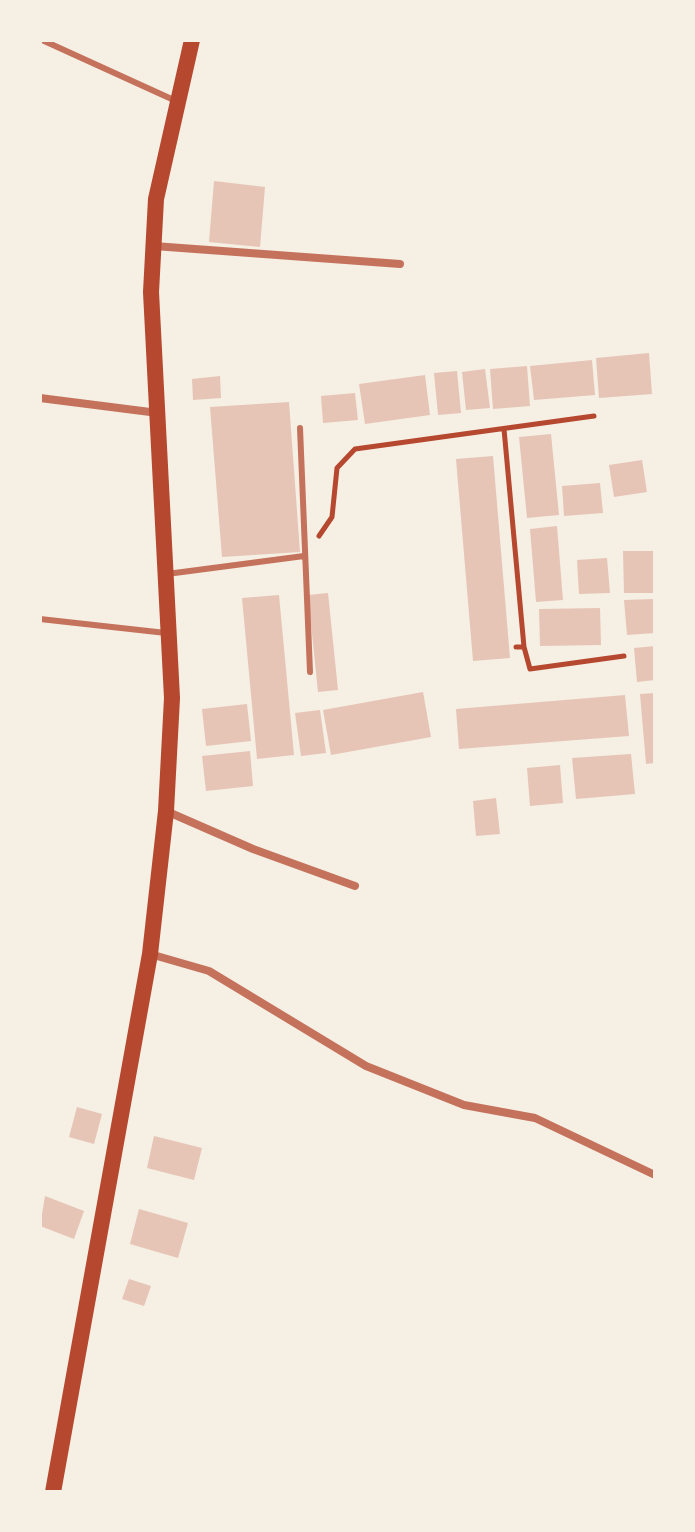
<!DOCTYPE html>
<html>
<head>
<meta charset="utf-8">
<style>
  body { margin:0 }
  #map { position:relative; width:695px; height:1532px; overflow:hidden; background:#f6efe4; font-family:Ubuntu,sans-serif }
  canvas { display:block }
  .frame { position:absolute; inset:0; border:42px solid #f6efe4; pointer-events:none }
</style>
</head>
<body>
<div id="map">
<canvas width="695" height="1532"></canvas>
<div class="frame"></div>
</div>
<script>
const ctx = document.querySelector('canvas').getContext('2d');
ctx.lineJoin = 'round';
function fill(path, color) { ctx.fillStyle = color; ctx.fill(path, 'evenodd'); }
function stroke(path, color, width, dash) { ctx.strokeStyle = color; ctx.lineWidth = width; ctx.lineCap = dash ? 'butt' : 'round'; ctx.setLineDash(dash || []); ctx.stroke(path); }
const building = new Path2D(`
  M214 181 265 187 260 247 209 242Z
  M649 353 652 394 599 398 596 358Z
  M592 360 595 395 534 400 530 366Z
  M527 366 530 406 493 409 490 369Z
  M485 369 490 408 466 410 462 372Z
  M457 371 461 413 438 415 434 373Z
  M425 375 430 415 365 424 359 384Z
  M220 376 221 398 193 400 192 379Z
  M355 393 358 420 323 423 321 396Z
  M289 402 300 552 222 557 210 407Z
  M551 434 559 515 527 518 519 437Z
  M493 456 510 658 473 661 456 459Z
  M642 460 647 492 614 497 609 465Z
  M600 483 603 513 564 516 562 486Z
  M557 526 563 600 536 602 530 529Z
  M623 551H654L655 593H624Z
  M607 558 610 593 579 594 577 560Z
  M328 593 338 690 318 692 308 595Z
  M279 595 294 755 257 759 242 598Z
  M655 599V633L627 635 624 600Z
  M600 608 601 645 540 646 539 609Z
  M655 646V680L637 682 634 648Z
  M423 692 431 737 331 755 323 710Z
  M655 693V763L646 764 640 694Z
  M625 695 629 736 459 749 456 709Z
  M247 704 251 741 206 746 202 709Z
  M320 710 326 753 301 756 295 713Z
  M250 751 253 786 206 791 202 756Z
  M631 754 635 794 576 799 572 758Z
  M560 765 563 803 530 806 527 768Z
  M496 798 500 834 476 836 473 801Z
  M77 1107 102 1114 94 1144 69 1137Z
  M154 1136 202 1148 194 1180 147 1168Z
  M45 1196 84 1211 74 1239 40 1226Z
  M139 1209 188 1223 178 1258 130 1244Z
  M129 1279 151 1286 144 1306 122 1299Z`);
const path = new Path2D(`
  M504 429 524 647
  M319 536 332 517 337 468 355 449 594 416
  M516 647H524L530 669 624 656`);
const service = new Path2D(`
  M42 40 176 101
  M300 428 310 672
  M167 574 304 556
  M40 619 166 633`);
const minor = new Path2D(`
  M154 246 400 264
  M40 398 158 413
  M166 811 253 849 355 886
  M150 954 209 971 366 1066 464 1105 535 1118 655 1175`);
const secondary = new Path2D(`
  M53 1492 150 954 166 811 172 698 151 292 156 199 192 40`);
fill(building, '#e6c5b7');
stroke(path, '#b5482f', 5);
stroke(service, '#c5725c', 6);
stroke(minor, '#c5725c', 8);
stroke(secondary, '#b5482f', 16);
</script>
</body>
</html>
